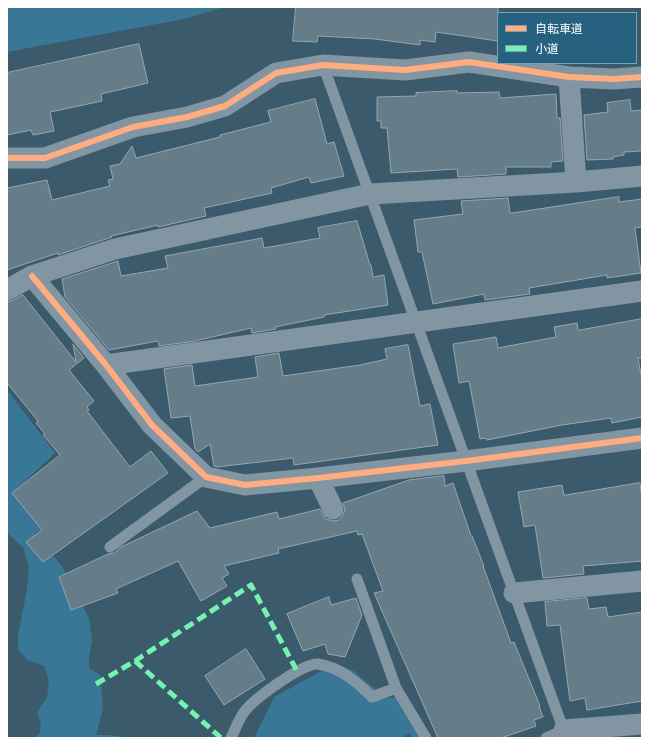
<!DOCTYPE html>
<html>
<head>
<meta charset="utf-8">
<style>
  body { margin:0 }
  #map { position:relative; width:649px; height:745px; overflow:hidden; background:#3b5b6c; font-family:"Archivo Narrow","Noto Sans JP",sans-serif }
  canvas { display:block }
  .frame { position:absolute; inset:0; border:8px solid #fff; pointer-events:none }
  .legend { position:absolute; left:497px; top:12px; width:140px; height:52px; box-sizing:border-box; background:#276180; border:1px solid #7da0b3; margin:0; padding:5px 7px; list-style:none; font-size:12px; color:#fff }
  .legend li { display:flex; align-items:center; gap:8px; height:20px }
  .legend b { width:20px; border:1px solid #7da0b3 }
</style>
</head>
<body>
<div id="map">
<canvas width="649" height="745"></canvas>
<div class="frame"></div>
<ul class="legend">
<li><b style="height:5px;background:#ffac80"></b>自転車道</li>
<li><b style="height:5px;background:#73f3ae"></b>小道</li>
</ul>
</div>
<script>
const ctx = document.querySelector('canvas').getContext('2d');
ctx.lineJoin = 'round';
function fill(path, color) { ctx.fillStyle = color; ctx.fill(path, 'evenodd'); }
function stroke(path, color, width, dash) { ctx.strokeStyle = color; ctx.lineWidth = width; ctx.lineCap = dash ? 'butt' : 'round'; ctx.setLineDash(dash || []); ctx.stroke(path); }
const green = new Path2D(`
  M7 7H226L179 20 7 52Z
  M7 390 55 453 19 487 50 521 35 534 62 566 89 618 92 640 89 658V668L100 675 103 708 96 735H110L126 738H35L40 733 41 724 37 712 47 698 49 681 44 666 27 660 18 649V635L27 589 29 567 23 547 7 533Z
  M332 665 352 670 385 697 392 698 399 695 421 738H412L410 733 400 738H254L274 697Z`);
const building = new Path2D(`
  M296 7H498V41L436 32 435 42 420 40V45L375 39 318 36 317 42 293 41Z
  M139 44 148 83 101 94 102 101 50 112 54 131 33 135 31 130 7 135V73Z
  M457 91V93L499 92 500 98 556 94 557 118H560L563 161 551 162V167H506V174L458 177 457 169 391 173 387 128H381V121H377V97L416 96V93Z
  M315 99 327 144 334 142 344 176 311 183 309 177 271 188 272 193 204 208 206 216 158 227V225L111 236 112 237 58 255V253L7 270V188L47 180 52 200 110 186 108 180 113 179 110 166 120 164 132 146 136 158 220 137V135L271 122 268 111Z
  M630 100 631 111 642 110V151L624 152V155L613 157V159L587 160 584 115 608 112 607 103Z
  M619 197V202L642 199V227L635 228 641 273 607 278V275L529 288 530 294 485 300 484 294 433 304 422 252H418L414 220 463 214 461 201 508 198 510 213Z
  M357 221 370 265H371L373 277 384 275 388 305 324 315V317L275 327 276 329 252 333 251 328 195 341 159 346 158 341 109 350 65 297 62 279 118 261 121 276 168 268 165 256 262 238 264 248 320 238 318 228Z
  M23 295 76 362 73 344 84 358 69 370 94 401 87 407 89 410 87 411 130 467 151 451 168 473 43 562 26 542 42 530 12 493 60 455 43 435 45 434 36 423 38 421 7 383V302L13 300Z
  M642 319V358H638L642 380V417L612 423 611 418 562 425 487 440 486 438 480 439 469 381 459 383 453 344 496 337 498 348 556 337 554 327 577 323 578 330Z
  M408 345 420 406 430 404 438 445 294 465 293 458 217 467 214 466 210 444 198 452 195 449 190 416 171 418 164 369 192 365 195 386 258 377 255 357 279 353 283 376 360 365 387 359 385 349Z
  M444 476 445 486 453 483 471 536H472L484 566H483L511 643 514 642 540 706H539L543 717 534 720 536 726 501 738H438L374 593 383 591 362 534 358 535 357 531 278 549 279 553 224 566 229 574 222 578 227 586 201 601 178 561 116 589 118 593 71 610 59 577 108 554 114 553 121 547 197 511 210 528 277 512 279 519 320 509 326 519 333 521 339 520 343 515 345 509 343 503 409 480Z
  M640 483 642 497V561L583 566 584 574 543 578 535 525 524 527 518 492 562 485 564 495Z
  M329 597 331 605 356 598 362 615 345 657 328 654 325 644 303 651 287 614Z
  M587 598 589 609 606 607 608 617 642 612V701L587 710 585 698 570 701 560 625 547 626 545 602Z
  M246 649 265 679 224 705 205 676Z`);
const service = new Path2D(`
  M323 65 565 734
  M110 547 206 477
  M357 579 396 688 426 738
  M231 738C235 730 239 718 245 711 254 699 304 662 318 664 340 667 357 682 372 697L396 688
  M546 738 564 730`);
const minor = new Path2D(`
  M569 77 576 182
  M7 158H45L133 127 187 117 225 106 276 73 323 65 405 70 469 62 569 77 614 79 642 77
  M32 276 106 365 152 425 206 477 245 485 318 478 466 461 642 438
  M7 290 32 276 115 249 370 194 576 182 642 176
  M106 365 642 291
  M318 478 333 509
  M514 593 642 581
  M564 730 642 724`);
const quiet = new Path2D(`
  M135 661 221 738
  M96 684 135 661 251 585 297 671`);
const cycleway = new Path2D(`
  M7 158H45L133 127 187 117 225 106 276 73 323 65 405 70 469 62 569 77 614 79 642 77
  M32 276 106 365 152 425 206 477 245 485 318 478 466 461 642 438`);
fill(green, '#387795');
fill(building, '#657d89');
stroke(building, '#94a7b1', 1);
stroke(service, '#8196a2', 11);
stroke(minor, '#8196a2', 21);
stroke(quiet, '#73f3ae', 5, [10, 5]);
stroke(cycleway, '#ffac80', 6);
</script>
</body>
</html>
